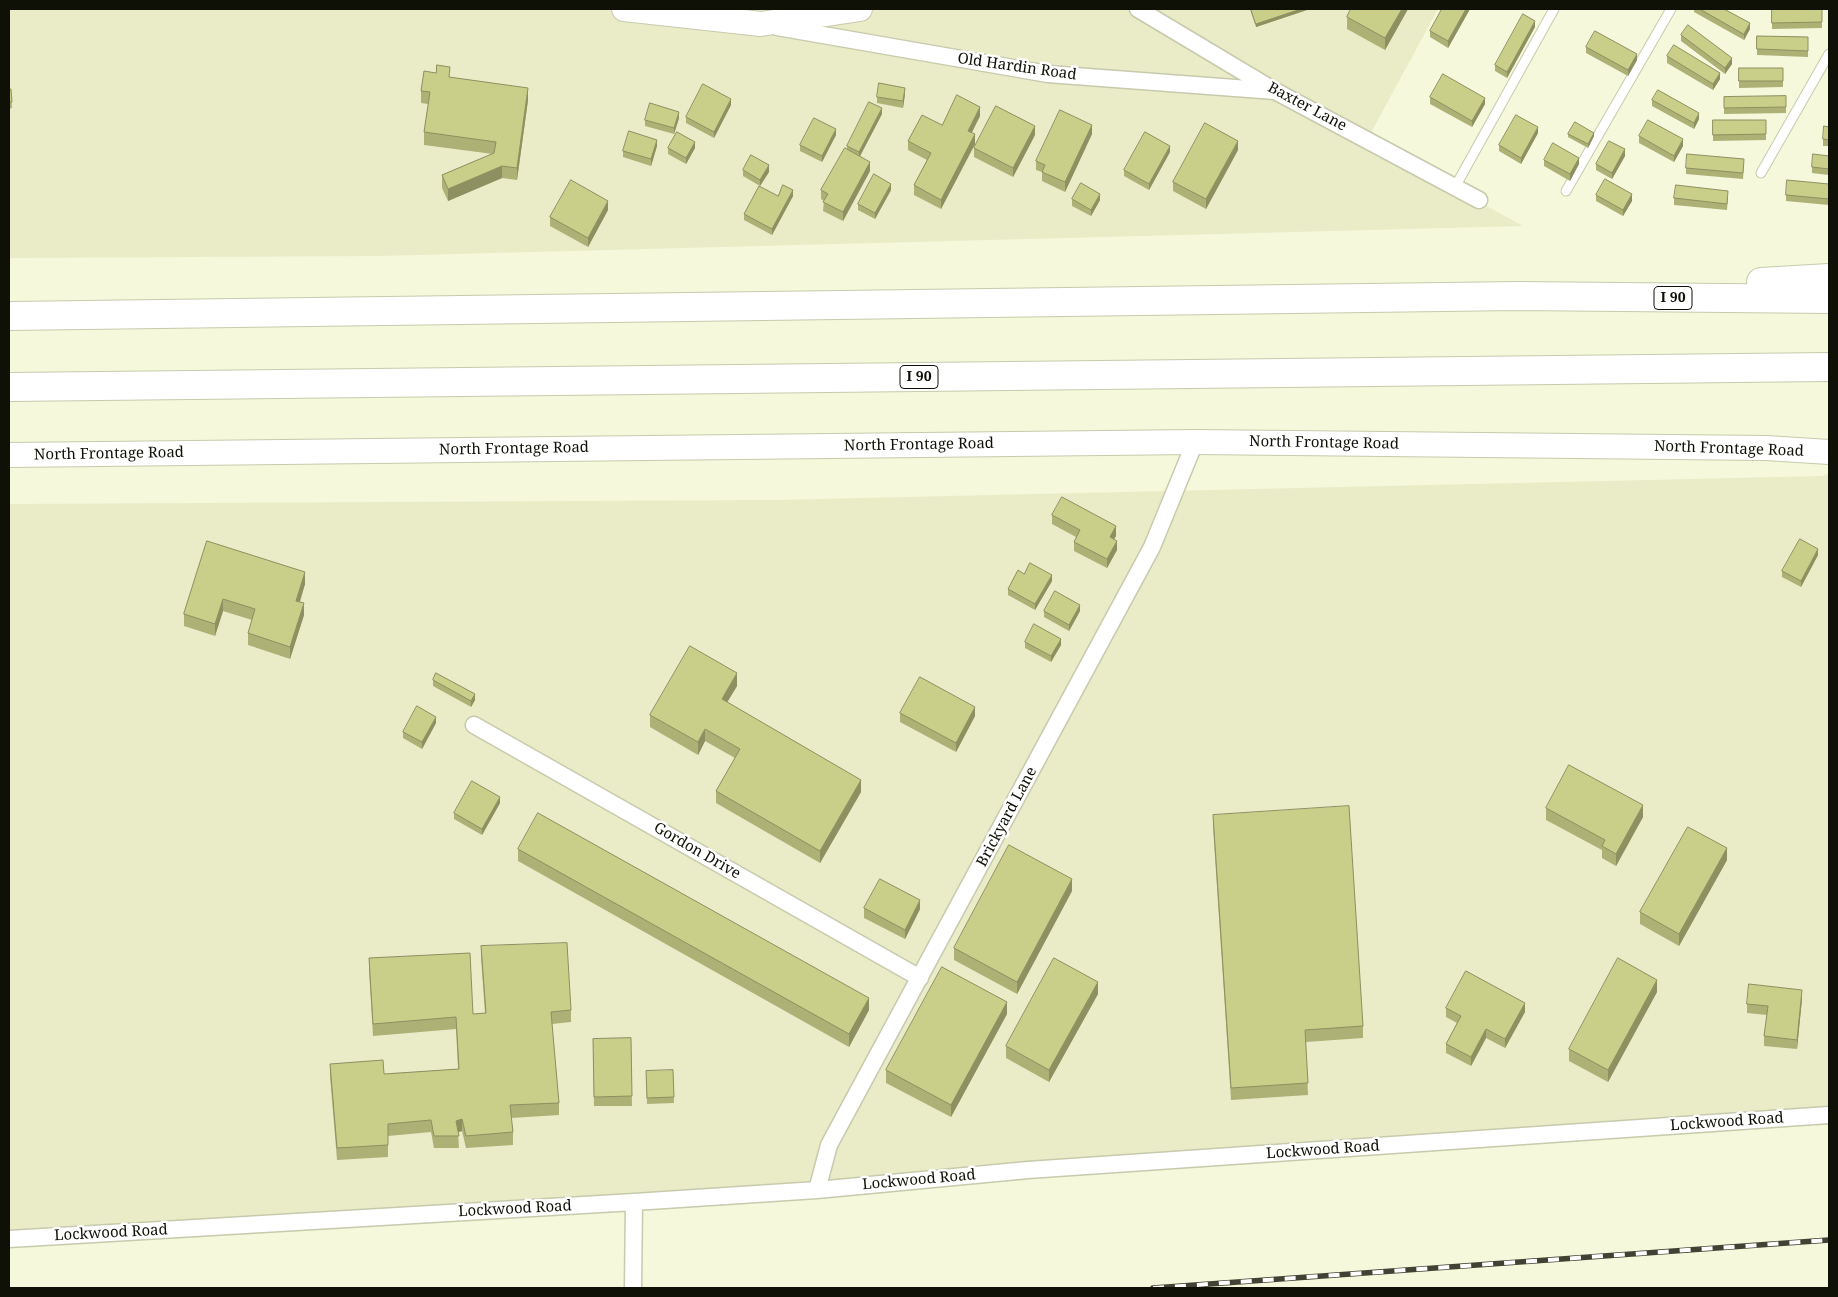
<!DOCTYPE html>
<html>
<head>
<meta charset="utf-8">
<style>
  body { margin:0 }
  #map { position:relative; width:1838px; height:1297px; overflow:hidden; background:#f5f8da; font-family:"Noto Serif",serif }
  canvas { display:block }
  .frame { position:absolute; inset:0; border:10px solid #0f1006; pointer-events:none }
</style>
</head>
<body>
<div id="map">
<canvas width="1838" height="1297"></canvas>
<div class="frame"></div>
</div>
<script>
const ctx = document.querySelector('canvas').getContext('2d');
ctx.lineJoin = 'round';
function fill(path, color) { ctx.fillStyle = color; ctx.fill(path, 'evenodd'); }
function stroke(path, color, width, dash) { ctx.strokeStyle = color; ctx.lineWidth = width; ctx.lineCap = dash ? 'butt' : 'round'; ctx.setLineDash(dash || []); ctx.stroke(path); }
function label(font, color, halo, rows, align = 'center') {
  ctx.font = font + ' "Noto Serif",serif'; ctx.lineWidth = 5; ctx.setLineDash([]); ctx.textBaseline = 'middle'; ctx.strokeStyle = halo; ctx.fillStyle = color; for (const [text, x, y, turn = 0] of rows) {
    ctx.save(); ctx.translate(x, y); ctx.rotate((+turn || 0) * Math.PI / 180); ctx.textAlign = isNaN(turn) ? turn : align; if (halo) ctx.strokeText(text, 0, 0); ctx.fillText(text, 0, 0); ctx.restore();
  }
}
const built = new Path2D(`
  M9 9H1438L1367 140 1523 226 380 256 9 258Z
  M1829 473V1117L9 1239V504L774 500 1823 476Z`);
const lane = new Path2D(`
  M1761 173 1829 54
  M1455 187 1554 9
  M1566 191 1671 9`);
const street = new Path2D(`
  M1138 9 1275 91 1479 200
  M777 27 1048 74 1275 91
  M474 725 920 978
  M817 1190 829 1145 1152 547 1195 442
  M9 1239 634 1202 817 1190 1028 1170 1829 1115
  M633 1288 634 1202`);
const secondary = new Path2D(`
  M624 9 761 24 860 9
  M9 455 1195 442 1766 448 1829 452`);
const highway = new Path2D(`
  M1761 282 1829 278
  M9 316 1518 296 1829 299
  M9 387 1829 367`);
const rail = new Path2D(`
  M1153 1288 1829 1240`);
const wall = new Path2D(`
  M1250 9H1310L1256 27Z
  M1408 9 1385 50 1347 29V17Z
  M1442 9H1470L1448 48 1430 37V31Z
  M1694 9H1724L1750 29 1744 40 1694 12Z
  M1772 9H1822V28L1772 29Z
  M1535 27 1507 78 1495 71V65Z
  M1681 35 1732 64 1725 74 1681 41Z
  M1757 36 1808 37V57L1757 55Z
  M1586 47 1637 60 1628 76 1586 53Z
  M1667 56 1720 79 1713 90 1667 63Z
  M1739 68H1783V87L1739 88Z
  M450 77 528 100 517 180 502 178 448 201 442 188V175L493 154 424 145V132L428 104 421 103V91Z
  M9 89H11L12 108 9 109Z
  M905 94 903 108 877 103V97Z
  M1786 96V113L1724 114V97Z
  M1430 97 1485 104 1472 127 1430 104Z
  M1652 100 1699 119 1694 129 1652 106Z
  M731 105 714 138 686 123V117Z
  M882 114 860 156 870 171 843 221 823 211 824 201 821 199V190L847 149V146Z
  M980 116 972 132 975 144 941 209 914 195V185L927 160 908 150V141Z
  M679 118 674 134 645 126V120Z
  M1713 120H1766V140L1713 141Z
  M1829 127V146H1823V139Z
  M1538 133 1521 164 1499 151V145Z
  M1092 134 1065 192 1042 181V172L1036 170V161Z
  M1568 134 1594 136 1588 148 1568 137Z
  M836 135 822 162 800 151V145Z
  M1035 135 1013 177 974 157V148Z
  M1639 136 1683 146 1674 162 1639 143Z
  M657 146 651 166 623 157V151Z
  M668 148H695L686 164 668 154Z
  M1238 150 1206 209 1173 191V182Z
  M1170 152 1149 190 1124 176V170Z
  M1625 156 1612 179 1596 170V164Z
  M1829 156V175L1812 173V167Z
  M1544 160 1579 164 1570 181 1544 166Z
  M1744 165 1743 179 1686 174V168Z
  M743 170 769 172 760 186 743 176Z
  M1829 184V205L1786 201V195Z
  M891 190 875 219 858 210V204Z
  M1596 195 1632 201 1623 216 1596 201Z
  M778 196H793L772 235 744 220V214Z
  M1728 197 1727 210 1674 205V198Z
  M1072 199 1100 200 1091 216 1072 206Z
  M608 210 588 247 550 226V217Z
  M1052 515 1116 536 1114 539 1117 550 1107 568 1074 551V542L1076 537 1052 524Z
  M207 541 305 584 300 602 304 615 290 659 248 645V633L252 620 223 611 215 636 184 626V614Z
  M1818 555 1801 587 1782 577V571Z
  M1024 574 1052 581 1035 610 1008 595V589Z
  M1044 611H1080L1069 631 1044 617Z
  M1025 642 1061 645 1051 662 1025 648Z
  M433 680 475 700 471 707 433 686Z
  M737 686 727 702 861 792 820 863 716 803V791L735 758 705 741 698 755 650 727V715Z
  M900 713 975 716 956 752 900 722Z
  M436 723 422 749 403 738V732Z
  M500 803 482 835 454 819V813Z
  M1546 808 1643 817 1616 866 1602 858V850L1546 820Z
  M1213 815 1363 1026V1038L1306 1042 1308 1095 1231 1100 1213 827Z
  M518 849 869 1010 849 1047 518 861Z
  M1727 860 1679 946 1640 924V912Z
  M1072 891 1017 994 954 960V948Z
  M864 908 920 909 905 939 864 918Z
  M481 946 571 1010V1022L552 1024 559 1103V1115L511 1118 513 1132V1145L466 1148 462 1131 458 1132 459 1148H434L431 1132 388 1136V1157L337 1160 330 1076V1064L384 1074 458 1069 456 1029 373 1036 369 970V958L473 1014 485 1013 481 958Z
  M1657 992 1608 1082 1569 1061V1049Z
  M1098 994 1049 1082 1006 1058V1046Z
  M1802 999 1797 1049 1764 1046V1036L1767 1015 1747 1013V1004Z
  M1446 1008 1525 1012 1505 1048 1486 1038 1471 1066 1446 1053V1044L1457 1023 1446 1017Z
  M1007 1014 951 1117 886 1083V1070Z
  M631 1038 632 1106H594L593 1039Z
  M673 1070 674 1103 647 1104 646 1077Z`);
const shadedWall = new Path2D(`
  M1301 9H1310L1256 27V24Z
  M1402 9H1408L1385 50V38Z
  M1466 9H1470L1448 48V41Z
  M1535 21V27L1507 78V72Z
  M1750 23V29L1744 40V34Z
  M1637 54V60L1628 76V70Z
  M1732 58V64L1725 74V68Z
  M1720 73V79L1713 90V84Z
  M528 88V100L517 180V168Z
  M905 88V94L903 108V101Z
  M1485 98V104L1472 127V121Z
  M731 99V105L714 138V132Z
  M980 107V116L968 140V131Z
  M882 108V114L859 158V152Z
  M679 112V118L674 134V128Z
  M1699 113V119L1694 129V123Z
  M1092 125V134L1065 192V182Z
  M1035 126V135L1013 177V168Z
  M1538 127V133L1521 164V158Z
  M836 129V135L822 162V156Z
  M1594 133V136L1588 148V144Z
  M975 134V144L941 209V200Z
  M1683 139V146L1674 162V156Z
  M657 140V146L651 166V159Z
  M1238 141V150L1206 209V199Z
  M695 142V148L686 164V158Z
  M1170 146V152L1149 190V184Z
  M1625 149V156L1612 179V173Z
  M1579 158V164L1570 181V174Z
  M870 162V171L843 221V212Z
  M769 165V172L760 186V180Z
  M502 166V178L448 201V189Z
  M891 184V190L875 219V213Z
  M793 190V196L772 235V229Z
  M1100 194V200L1091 216V210Z
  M1632 194V201L1623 216V210Z
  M608 201V210L588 247V238Z
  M1116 526V536L1110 546V537Z
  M1117 541V550L1107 568V559Z
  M1818 549V555L1801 587V581Z
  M305 572V584L296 613V601Z
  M1052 575V581L1035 610V604Z
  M223 599V611L215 636V624Z
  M304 603V615L290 659V647Z
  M1080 605V611L1069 631V625Z
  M1061 639V645L1051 662V656Z
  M737 673V686L722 711V699Z
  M475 694V700L471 707V701Z
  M975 707V716L956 752V743Z
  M436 717V723L422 749V742Z
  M705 729V741L698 755V742Z
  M861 780V792L820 863V851Z
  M500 797V803L482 835V829Z
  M1643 805V817L1616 866V854Z
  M1727 848V860L1679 946V934Z
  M1072 879V891L1017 994V982Z
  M920 900V909L905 939V930Z
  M1657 980V992L1608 1082V1070Z
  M1098 982V994L1049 1082V1070Z
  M1802 990V999L1797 1049V1040Z
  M869 998V1010L849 1047V1034Z
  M1007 1002V1014L951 1117V1105Z
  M1525 1003V1012L1505 1048V1039Z
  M1486 1029V1038L1471 1066V1057Z
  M462 1119V1131L456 1133V1121Z`);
const building = new Path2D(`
  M1251 9H1301L1256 24Z
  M1351 9H1402L1385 38 1347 17Z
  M1442 9H1466L1448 41 1430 31Z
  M1700 9H1724L1750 23 1744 34Z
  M1772 9H1822V22L1772 23Z
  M1523 14 1535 21 1507 72 1495 65Z
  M1688 25 1732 58 1725 68 1681 35Z
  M1595 31 1637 54 1628 70 1586 47Z
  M1757 36 1808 37V51L1757 49Z
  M1674 45 1720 73 1713 84 1667 56Z
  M437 65 450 67 449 77 528 88 517 168 502 166 448 189 442 175 494 153 496 142 424 132 430 92 421 91 424 71 436 73Z
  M1739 68H1783V81H1739Z
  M1443 74 1485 98 1472 121 1430 97Z
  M879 83 905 88 903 101 877 97Z
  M703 84 731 99 714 132 686 117Z
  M9 89H11L12 102H9Z
  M1658 90 1699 113 1694 123 1652 100Z
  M957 95 980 107 968 131 975 134 941 200 914 185 931 153 908 141 922 115 942 125Z
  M1786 96V107L1724 108V97Z
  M869 102 882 108 859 152 847 146Z
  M650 103 679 112 674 128 645 120Z
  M996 106 1035 126 1013 168 974 148Z
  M1060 110 1092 125 1065 182 1042 172 1045 165 1036 161Z
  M1516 115 1538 127 1521 158 1499 145Z
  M814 118 836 129 822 156 800 145Z
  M1648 120 1683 139 1674 156 1639 136Z
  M1713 120H1766V134L1713 135Z
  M1575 122 1594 133 1588 144 1568 134Z
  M1205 123 1238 141 1206 199 1173 182Z
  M1824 126 1829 127V140L1823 139Z
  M629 131 657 140 651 159 623 151Z
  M677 132 695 142 686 158 668 148Z
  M1145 132 1170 146 1149 184 1124 170Z
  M1609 141 1625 149 1612 173 1596 164Z
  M1553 143 1579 158 1570 174 1544 160Z
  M845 148 870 162 843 212 823 202 828 194 821 190Z
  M1687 154 1744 159 1743 173 1686 168Z
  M1813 154 1829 156V169L1812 167Z
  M751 155 769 165 760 180 743 170Z
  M874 174 891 184 875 213 858 204Z
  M1605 179 1632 194 1623 210 1596 195Z
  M571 180 608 201 588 238 550 217Z
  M1787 180 1829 184V199L1786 195Z
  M1081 183 1100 194 1091 210 1072 199Z
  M783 185 793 190 772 229 744 214 759 186 778 196Z
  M1676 185 1728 191 1727 204 1674 198Z
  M1062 497 1116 526 1110 537 1117 541 1107 559 1074 542 1080 530 1052 515Z
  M1800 539 1818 549 1801 581 1782 571Z
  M207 541 305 572 296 601 304 603 290 647 248 633 255 609 223 599 215 624 184 614Z
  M1030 563 1052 575 1035 604 1008 589 1018 570 1024 574Z
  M1055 591 1080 605 1069 625 1044 611Z
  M1034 624 1061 639 1051 656 1025 642Z
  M690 646 737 673 722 699 861 780 820 851 716 791 740 749 705 729 698 742 650 715Z
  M436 673 475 694 471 701 433 680Z
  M920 677 975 707 956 743 900 713Z
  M417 706 436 717 422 742 403 732Z
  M1569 765 1643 805 1616 854 1602 846 1605 840 1546 808Z
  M472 781 500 797 482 829 454 813Z
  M1349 806 1363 1026 1305 1030 1308 1083 1231 1088 1213 815Z
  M538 813 869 998 849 1034 518 849Z
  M1688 827 1727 848 1679 934 1640 912Z
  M1009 845 1072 879 1017 982 954 948Z
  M880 879 920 900 905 930 864 908Z
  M567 943 571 1010 551 1012 559 1103 510 1105 513 1132 466 1136 462 1119 456 1121 459 1136H434L431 1120 388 1124V1145L337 1148 330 1064 383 1060 384 1074 459 1069 456 1017 373 1024 369 958 470 953 473 1014 486 1013 481 946Z
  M1054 958 1098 982 1049 1070 1006 1046Z
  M1618 958 1657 980 1608 1070 1569 1049Z
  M942 967 1007 1002 951 1105 886 1070Z
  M1466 971 1525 1003 1505 1039 1486 1029 1471 1057 1446 1044 1461 1016 1446 1008Z
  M1749 984 1802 990 1797 1040 1764 1036 1768 1006 1747 1004Z
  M631 1038 632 1096 594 1097 593 1039Z
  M673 1070 674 1097 647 1098 646 1071Z`);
const shields = [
  [1673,298,38],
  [919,377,38]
];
const shieldNames = [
  ["I 90",1673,298],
  ["I 90",919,377]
];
const streetNames = [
  ["Old Hardin Road",1017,67,8],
  ["Baxter Lane",1307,107,28],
  ["North Frontage Road",1324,443,1],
  ["North Frontage Road",919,445,-1],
  ["North Frontage Road",514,449,-1],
  ["North Frontage Road",1729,449,2],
  ["North Frontage Road",109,454,-1],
  ["Brickyard Lane",1007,817,-62],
  ["Gordon Drive",697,851,30],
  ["Lockwood Road",1727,1122,-4],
  ["Lockwood Road",1323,1150,-4],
  ["Lockwood Road",919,1180,-5],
  ["Lockwood Road",515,1209,-3],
  ["Lockwood Road",111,1233,-3]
];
fill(built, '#eaecc8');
stroke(lane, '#c7caad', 11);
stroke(street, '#c7caad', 19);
stroke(secondary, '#c7caad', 26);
stroke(highway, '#c7caad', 30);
stroke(lane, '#fff', 9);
stroke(street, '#fff', 16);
stroke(secondary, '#fff', 24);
stroke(highway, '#fff', 28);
stroke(rail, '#414234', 5.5);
stroke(rail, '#fff', 4, [11]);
fill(wall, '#adb176');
fill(shadedWall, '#8d9060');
fill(building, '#c9ce89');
stroke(building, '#8d9060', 1);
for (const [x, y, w] of shields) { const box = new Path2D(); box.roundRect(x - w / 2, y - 11.5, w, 23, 4); ctx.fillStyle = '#fff'; ctx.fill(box); stroke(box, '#0f1006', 1); }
label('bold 14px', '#0f1006', null, shieldNames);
label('15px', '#0f1006', '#fff', streetNames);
</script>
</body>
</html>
